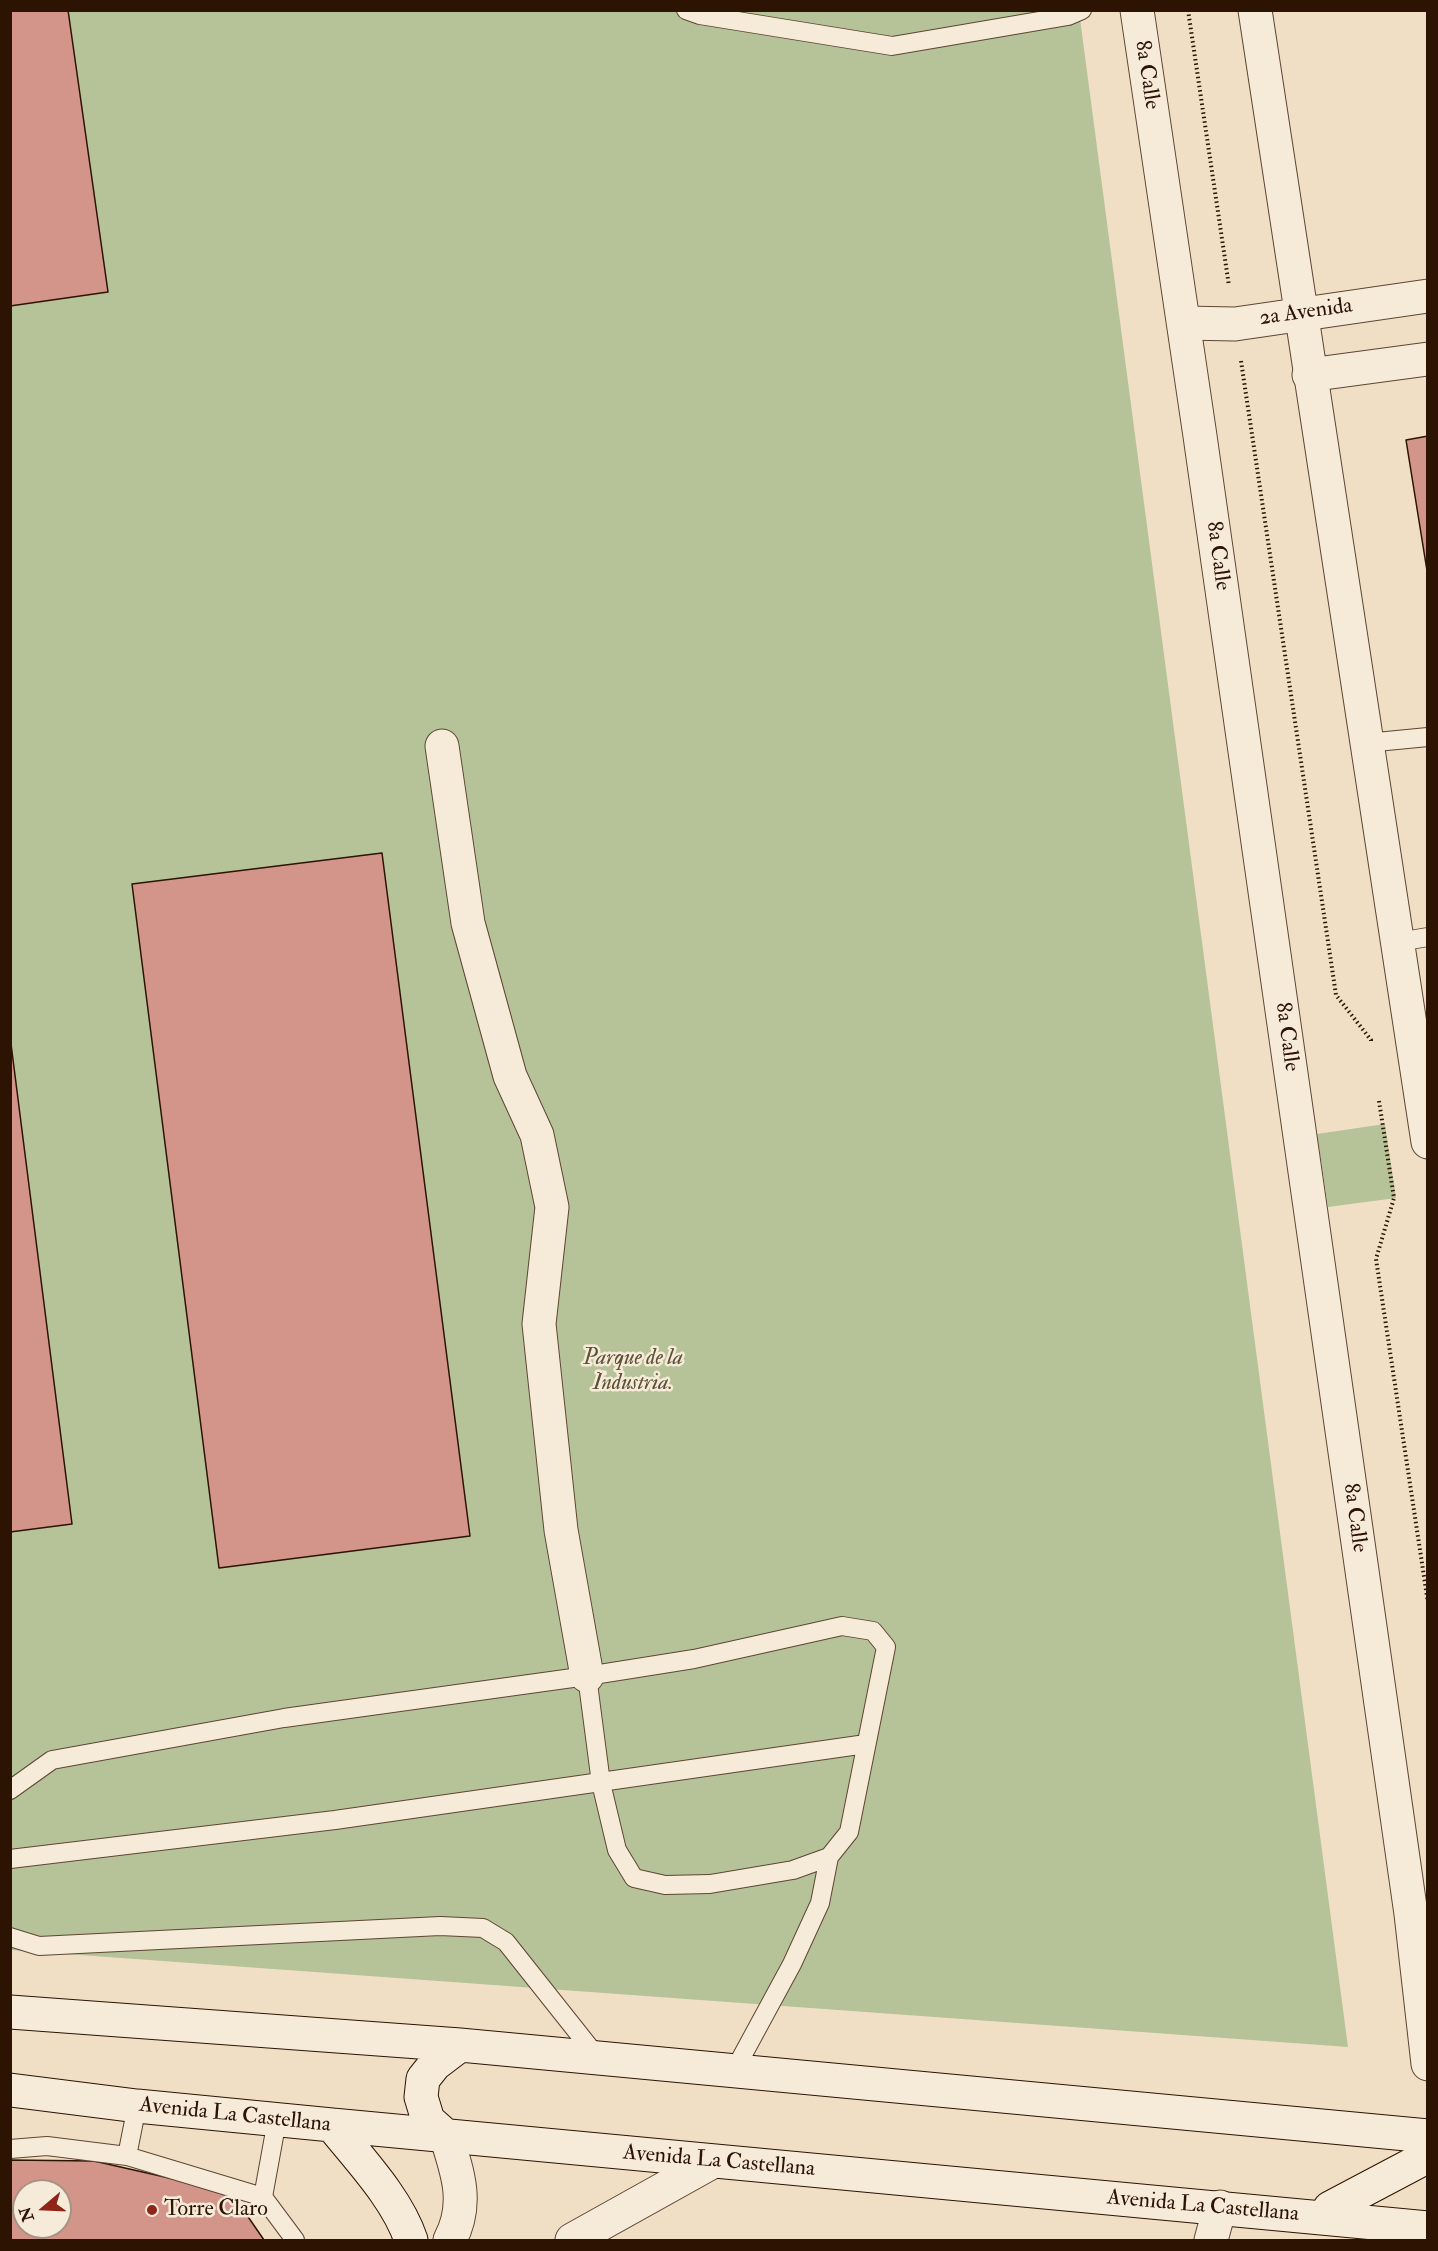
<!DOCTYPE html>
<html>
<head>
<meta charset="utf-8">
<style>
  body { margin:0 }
  #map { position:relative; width:1438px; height:2251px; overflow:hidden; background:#f1dfc5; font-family:"IM FELL Double Pica",serif }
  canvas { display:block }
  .frame { position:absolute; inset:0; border:12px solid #2c1302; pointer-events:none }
  .north { position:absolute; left:12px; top:2179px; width:60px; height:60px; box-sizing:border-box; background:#f6ead9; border:2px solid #a59483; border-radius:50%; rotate:251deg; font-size:16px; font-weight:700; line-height:24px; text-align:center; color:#2c1302 }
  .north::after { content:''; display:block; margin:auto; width:21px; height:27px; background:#8f2418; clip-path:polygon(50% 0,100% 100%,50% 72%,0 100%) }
</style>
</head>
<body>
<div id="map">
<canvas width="1438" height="2251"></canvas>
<div class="frame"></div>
<div class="north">N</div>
</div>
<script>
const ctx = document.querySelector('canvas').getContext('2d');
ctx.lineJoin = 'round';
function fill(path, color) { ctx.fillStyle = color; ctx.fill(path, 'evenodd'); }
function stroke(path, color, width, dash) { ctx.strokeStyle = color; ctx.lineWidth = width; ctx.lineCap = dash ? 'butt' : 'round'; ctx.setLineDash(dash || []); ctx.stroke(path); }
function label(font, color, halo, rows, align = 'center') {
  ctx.font = font + ' "IM FELL Double Pica",serif'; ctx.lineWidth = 5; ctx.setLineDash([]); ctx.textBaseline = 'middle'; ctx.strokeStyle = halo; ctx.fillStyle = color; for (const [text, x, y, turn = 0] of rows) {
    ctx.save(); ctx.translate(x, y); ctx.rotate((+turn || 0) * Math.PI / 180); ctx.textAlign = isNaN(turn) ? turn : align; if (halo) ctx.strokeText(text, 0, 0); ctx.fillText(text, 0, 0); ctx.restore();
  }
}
const green = new Path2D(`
  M10 11H1079L1348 2047 11 1950Z
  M1385 1124 1396 1198 1328 1207 1317 1134Z`);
const building = new Path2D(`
  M10 10H68L108 292 10 306Z
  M1428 436V577L1406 440Z
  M382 853 470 1536 219 1568 132 884Z
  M10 1036 72 1524 10 1532Z
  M10 2160 94 2161 231 2192 264 2240H10ZM24 2191H60V2227H24Z`);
const path = new Path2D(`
  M1188 10 1229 286
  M1241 361 1336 995 1371 1040V1043
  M1379 1101 1394 1198 1376 1259 1428 1603`);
const service = new Path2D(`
  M686 10 700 15 892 46 1068 16 1082 10
  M1366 743 1428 737
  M1398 942 1428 937
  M10 1790 52 1760 284 1718 587 1676 694 1659 842 1626 873 1631 886 1647 849 1832 829 1857 793 1870 710 1884 665 1885 634 1878 617 1850 601 1783 587 1676
  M10 1859 335 1820 866 1744
  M10 1937 39 1946 440 1926 483 1928 506 1942 598 2058
  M734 2071 792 1964 820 1903 829 1857
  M277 2120 263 2197 295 2240
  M10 2149 47 2146 127 2156 263 2197
  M127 2156 137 2106`);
const minor = new Path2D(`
  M1184 323 1235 324 1428 296
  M1309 375 1428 359
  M442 746 468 923 510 1076 537 1135 552 1207 539 1324 561 1530 587 1676
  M446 2136C458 2173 469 2204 450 2240
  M572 2240 712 2162
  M1211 2240 1220 2207`);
const tertiary = new Path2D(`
  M1137 10 1200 436 1411 1914 1428 2064
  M1255 10 1428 1142`);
const secondary = new Path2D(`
  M10 2012 460 2045 1428 2136
  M10 2090 137 2106 332 2125 1428 2228
  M332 2125C359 2159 397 2198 411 2240
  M446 2136 428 2120 421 2097 423 2079 435 2064 460 2045
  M1330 2208 1419 2161 1428 2144`);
const markers = [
  [152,2210,6,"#8f2418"]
];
const streetNames = [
  ["8a Calle",1146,75,81],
  ["2a Avenida",1306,313,-8],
  ["8a Calle",1217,556,82],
  ["8a Calle",1286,1037,82],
  ["8a Calle",1354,1518,82],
  ["Avenida La Castellana",235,2116,6],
  ["Avenida La Castellana",719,2162,5],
  ["Avenida La Castellana",1203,2207,5]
];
const parkNames = [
  ["Parque de la",633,1359],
  ["Industria.",633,1384]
];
const poiNames = [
  ["Torre Claro",164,2210]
];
fill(green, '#b6c398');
fill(building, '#d3958a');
stroke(building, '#2c1302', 1.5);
stroke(service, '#5d4633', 20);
stroke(minor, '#5d4633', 35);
stroke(tertiary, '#5d4633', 35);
stroke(secondary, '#2c1302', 35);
stroke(path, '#2c1302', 4, [1.5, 3]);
stroke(service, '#f6ead9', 18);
stroke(minor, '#f6ead9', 33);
stroke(tertiary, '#f6ead9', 33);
stroke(secondary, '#f6ead9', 33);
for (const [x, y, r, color] of markers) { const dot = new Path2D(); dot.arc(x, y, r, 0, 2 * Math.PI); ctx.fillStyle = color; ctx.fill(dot); stroke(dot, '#f6ead9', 2); }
label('22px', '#2c1302', '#f6ead9', streetNames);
label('italic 22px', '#5c5136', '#f6ead9', parkNames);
label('22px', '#2c1302', '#f6ead9', poiNames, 'left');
</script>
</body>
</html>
